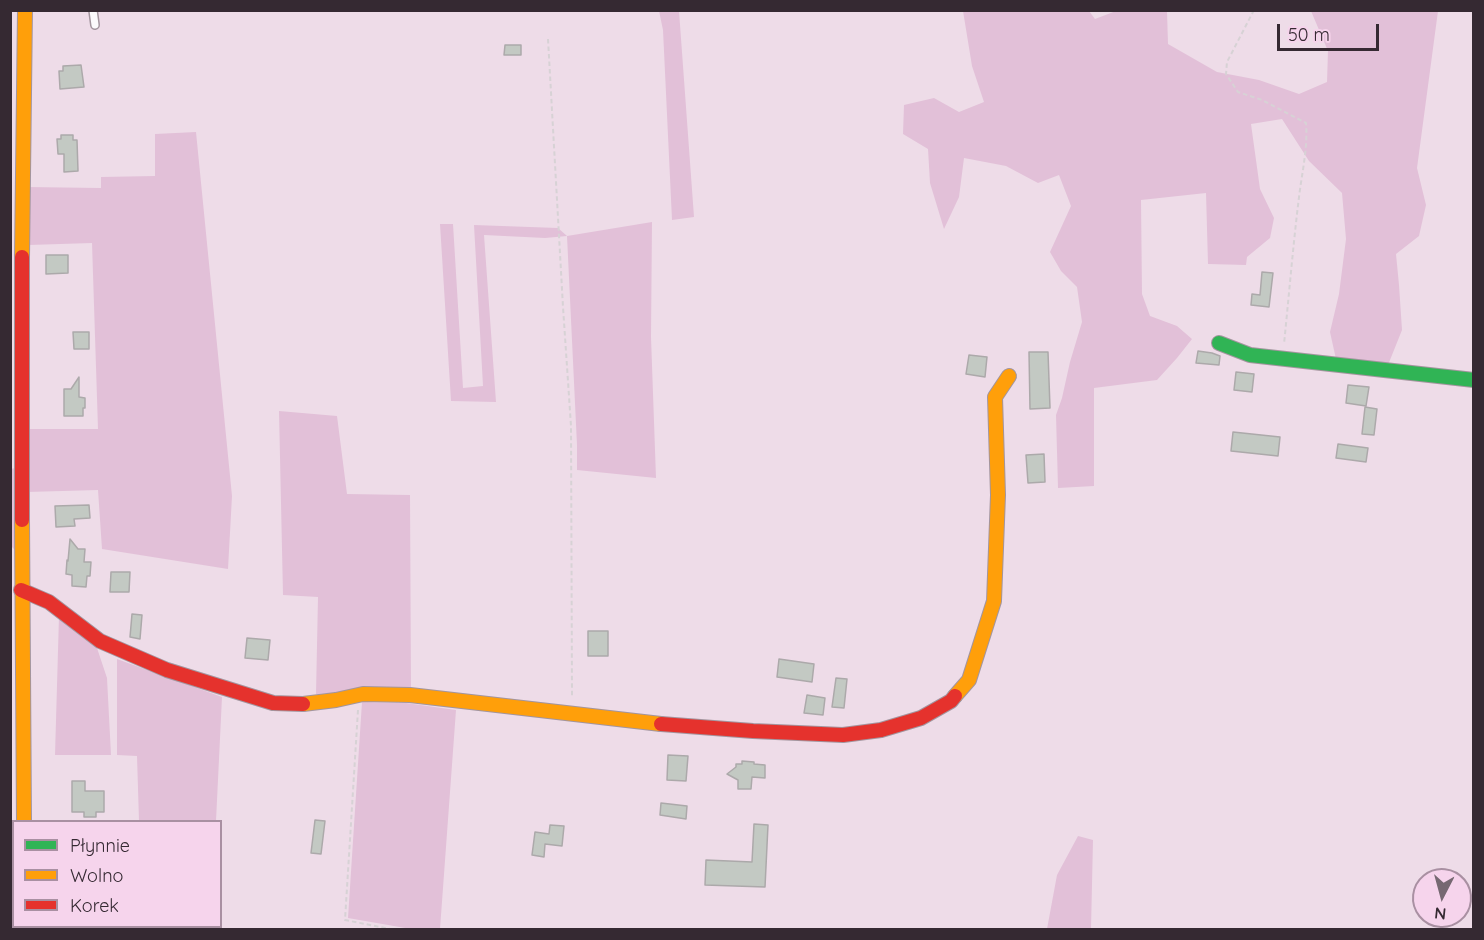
<!DOCTYPE html>
<html>
<head>
<meta charset="utf-8">
<style>
  body { margin:0 }
  #map { position:relative; width:1484px; height:940px; overflow:hidden; background:#eedce8; font-family:Quicksand,sans-serif }
  canvas { display:block }
  .frame { position:absolute; inset:0; border:12px solid #352932; pointer-events:none }
  .legend { position:absolute; left:12px; top:820px; width:210px; height:108px; box-sizing:border-box; background:#f6d4ec; border:2px solid #a990a2; margin:0; padding:8px 10px; list-style:none; font-size:18px; color:#352932 }
  .legend li { display:flex; align-items:center; gap:12px; height:30px }
  .legend b { width:30px; border:2px solid #a990a2 }
  .north { position:absolute; left:1412px; top:868px; width:60px; height:60px; box-sizing:border-box; background:#f6d4ec; border:2px solid #a990a2; border-radius:50%; rotate:186deg; font-size:16px; font-weight:700; line-height:24px; text-align:center; color:#352932 }
  .north::after { content:''; display:block; margin:auto; width:21px; height:27px; background:#766872; clip-path:polygon(50% 0,100% 100%,50% 72%,0 100%) }
  .scale { position:absolute; left:1277px; top:24px; width:102px; height:27px; box-sizing:border-box; border:3px solid #352932; border-top:0; padding-left:8px; font-size:18px; line-height:21px; white-space:nowrap; color:#352932; -webkit-text-stroke:4px #f6d4ec; paint-order:stroke }
</style>
</head>
<body>
<div id="map">
<canvas width="1484" height="940"></canvas>
<div class="frame"></div>
<ul class="legend">
<li><b style="height:8px;background:#30b455"></b>Płynnie</li>
<li><b style="height:8px;background:#ff9f0a"></b>Wolno</li>
<li><b style="height:8px;background:#e5322d"></b>Korek</li>
</ul>
<div class="north">N</div>
<div class="scale">50 m</div>
</div>
<script>
const ctx = document.querySelector('canvas').getContext('2d');
ctx.lineJoin = 'round';
function fill(path, color) { ctx.fillStyle = color; ctx.fill(path, 'evenodd'); }
function stroke(path, color, width, dash) { ctx.strokeStyle = color; ctx.lineWidth = width; ctx.lineCap = dash ? 'butt' : 'round'; ctx.setLineDash(dash || []); ctx.stroke(path); }
const green = new Path2D(`
  M659 11H679L694 217 672 220 663 30Z
  M963 11H1089L1095 19 1116 11H1167L1168 44 1217 72 1259 80 1299 94 1327 82 1328 51 1311 11H1438L1417 168 1426 205 1419 236 1396 254 1399 285 1402 330 1388 365 1336 359 1330 332 1339 294 1346 239 1342 193 1309 161 1282 119 1251 124 1260 189 1274 218 1270 238 1247 257 1246 265 1208 264 1206 193 1141 200 1142 294 1150 316 1177 326 1192 339 1177 358 1157 380 1094 388V486L1058 488 1056 415 1062 398 1070 362 1082 322 1077 287 1061 271 1050 252 1071 206 1059 175 1038 183 1006 166 964 158 959 197 944 229 930 183 928 149 903 134 904 105 934 98 959 112 984 102 972 66Z
  M196 132 232 496 228 569 102 549 98 490 27 492 16 551 11 546 10 469 16 468 17 429H98L92 243 29 245 27 187 101 188V177L155 176V134Z
  M652 222 651 337 656 478 577 470V445L567 236 545 238 484 235 496 402 451 401 440 224H453L463 388 483 386 474 225 558 228 567 236Z
  M279 411 337 416 347 494 410 495 411 690 316 694 318 597 283 595Z
  M59 616 95 642 107 678 111 755H55Z
  M117 659 222 697 216 821H139L137 756 117 755Z
  M362 702 406 703 456 710 440 929H411L348 918Z
  M1078 836 1093 840 1091 929H1047L1057 875Z`);
const building = new Path2D(`
  M505 45H521V55H504Z
  M81 65 84 87 60 89 59 71H63V66Z
  M61 135H73V140H77L78 171 64 172V154H58L57 139H61Z
  M46 255H68V273L46 274Z
  M1262 272 1273 273 1269 307 1251 305 1252 294 1260 295Z
  M73 332H89V349H74Z
  M1198 351 1212 353 1220 356 1219 365 1196 363Z
  M1029 352H1048L1050 408 1030 409Z
  M969 355 987 357 985 377 966 374Z
  M1236 372 1254 374 1252 392 1234 390Z
  M79 377V397L85 398V408H83V416H64V389H71Z
  M1348 385 1369 387 1366 406 1346 403Z
  M1365 407 1377 409 1374 435 1362 434Z
  M1233 432 1280 437 1278 456 1231 451Z
  M1338 444 1368 448 1366 462 1336 458Z
  M1044 454 1045 482 1028 483 1026 455Z
  M89 505 90 518 74 519 75 526 56 527 55 506Z
  M70 539 78 549H85L84 562H91L90 576H87L86 587 72 586V575L66 574 67 560 68 561Z
  M111 572H130L129 592H110Z
  M132 614 142 615 140 639 130 637Z
  M588 631H608V656H588Z
  M247 638 270 640 268 660 245 658Z
  M779 659 814 664 812 682 777 677Z
  M836 678 847 679 844 708 832 707Z
  M807 695 825 698 823 715 804 713Z
  M668 755 688 756 686 781 667 780Z
  M742 761 754 762V764L765 765V778L752 777 751 789H738V780L727 774 736 767V764H742Z
  M72 781H85V791H104V812H96V817H84V812H72Z
  M661 803 687 806 686 819 660 815Z
  M315 820 325 821 321 854 311 853Z
  M754 824 768 825 765 887 705 885 706 860 752 862Z
  M550 825 564 826 562 846 545 844 544 857 532 855 535 832 549 834Z`);
const path = new Path2D(`
  M1254 10 1227 62 1226 74 1238 92 1262 100 1306 123C1308 148 1302 172 1299 197 1293 246 1289 295 1284 344
  M548 39 563 307 571 426 572 696
  M358 710 345 920 395 930`);
const lane = new Path2D(`
  M93 10 95 25`);
const street = new Path2D(`
  M25 926V930`);
const fast = new Path2D(`
  M1219 343 1250 355 1474 380`);
const slow = new Path2D(`
  M22 257 25 10
  M22 520 24 822
  M955 696 969 680 994 601 998 495 995 397 1009 376
  M303 704 336 700 363 694 410 695 661 724`);
const jam = new Path2D(`
  M22 520V257
  M21 590 49 602 100 641 167 670 273 703 303 704
  M661 724 753 731 843 735 881 730 921 718 951 701 955 696`);
fill(green, '#e2c0d8');
fill(building, '#c3c9c3');
stroke(building, '#aca9aa', 1.5);
stroke(lane, '#a3959e', 10);
stroke(street, '#a3959e', 16);
stroke(fast, '#a3959e', 16);
stroke(slow, '#a3959e', 16);
stroke(jam, '#a3959e', 16);
stroke(path, '#d7d2d5', 2, [4.5, 3]);
stroke(lane, '#fcfafc', 7);
stroke(street, '#fcfafc', 14);
stroke(fast, '#30b455', 14);
stroke(slow, '#ff9f0a', 14);
stroke(jam, '#e5322d', 14);
</script>
</body>
</html>
